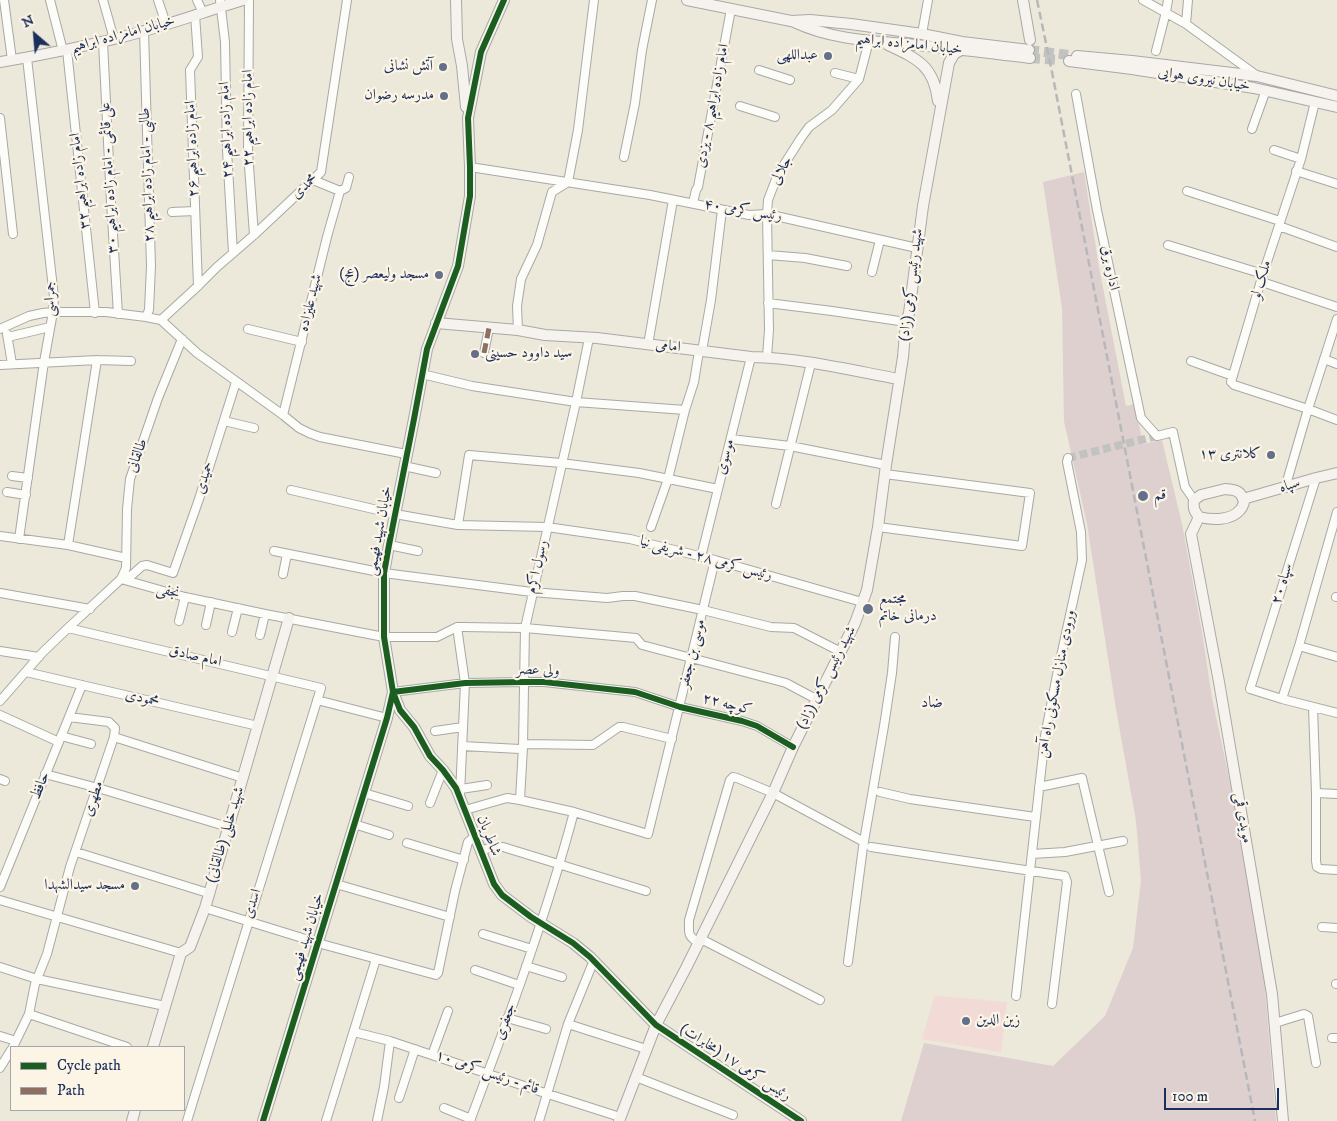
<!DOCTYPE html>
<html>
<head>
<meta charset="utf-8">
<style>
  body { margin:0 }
  #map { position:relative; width:1337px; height:1121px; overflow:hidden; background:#ece8da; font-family:"IM FELL DW Pica",serif }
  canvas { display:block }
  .legend { position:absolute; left:10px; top:1046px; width:175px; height:65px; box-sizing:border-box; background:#fcf5e5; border:1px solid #a2a6af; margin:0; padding:6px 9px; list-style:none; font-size:15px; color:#1b2f5e }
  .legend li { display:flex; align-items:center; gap:10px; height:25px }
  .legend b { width:25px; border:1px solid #a2a6af }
  .north { position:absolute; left:10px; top:10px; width:50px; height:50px; -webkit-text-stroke:4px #fcf5e5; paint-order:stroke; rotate:333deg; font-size:14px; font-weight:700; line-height:20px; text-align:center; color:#1b2f5e }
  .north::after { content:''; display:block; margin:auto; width:18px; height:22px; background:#1b2f5e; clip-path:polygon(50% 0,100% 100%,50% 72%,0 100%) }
  .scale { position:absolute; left:1164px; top:1088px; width:115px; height:22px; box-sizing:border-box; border:2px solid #1b2f5e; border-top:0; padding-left:6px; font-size:15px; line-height:18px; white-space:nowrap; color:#1b2f5e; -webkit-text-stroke:4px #fcf5e5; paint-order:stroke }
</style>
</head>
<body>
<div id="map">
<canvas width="1337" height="1121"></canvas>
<ul class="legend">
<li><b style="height:6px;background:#1b5e20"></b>Cycle path</li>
<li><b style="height:6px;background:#8d6e63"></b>Path</li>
</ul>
<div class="north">N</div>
<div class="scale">100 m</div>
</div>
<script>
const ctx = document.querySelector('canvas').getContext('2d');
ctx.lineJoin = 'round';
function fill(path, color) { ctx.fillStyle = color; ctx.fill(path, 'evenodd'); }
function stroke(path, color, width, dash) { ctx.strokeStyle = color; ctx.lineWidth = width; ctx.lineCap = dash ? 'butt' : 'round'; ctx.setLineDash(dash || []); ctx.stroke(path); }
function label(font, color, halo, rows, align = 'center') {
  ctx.font = font + ' "IM FELL DW Pica",Amiri,serif'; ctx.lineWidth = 4.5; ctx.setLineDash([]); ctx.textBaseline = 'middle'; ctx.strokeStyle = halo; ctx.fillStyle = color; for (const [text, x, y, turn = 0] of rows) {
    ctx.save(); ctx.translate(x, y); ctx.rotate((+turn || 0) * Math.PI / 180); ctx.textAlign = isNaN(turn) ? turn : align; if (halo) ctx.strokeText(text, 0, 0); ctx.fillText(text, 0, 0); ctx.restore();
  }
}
const built = new Path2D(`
  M936 996 1007 1002 1001 1052 922 1039 934 998Z`);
const industrial = new Path2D(`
  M1084 172 1099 267 1126 406 1135 404 1143 444 1162 440 1182 524 1202 632 1212 698 1245 853 1264 976 1276 1121H901L924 1043 1053 1066 1105 1016 1133 948 1141 880 1136 821 1116 709 1087 524 1064 421 1062 308 1043 182Z`);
const streetTunnel = new Path2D(`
  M1068 458 1157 436`);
const secondaryTunnel = new Path2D(`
  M1029 50 1068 55
  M1030 58 1059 60`);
const street = new Path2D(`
  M4 0 12 60
  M50 0 63 51
  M103 0 114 39
  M158 0 166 24
  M197 0 203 13
  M220 0 225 42 227 150 233 253
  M249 0 248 152 254 235
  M1143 0 1186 24 1256 75
  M195 15 198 57 190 70 198 286
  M1186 24 1188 0
  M144 31 151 266 149 310 146 317
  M922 34 928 0
  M103 42 111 202 118 314
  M67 50 95 313
  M1156 51 1166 12 1168 0
  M759 70 790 80
  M835 73 859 79
  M1076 94 1097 210 1141 418 1157 436 1173 432 1185 487 1194 500
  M1315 102 1301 159 1263 274 1231 382 1234 385 1308 409 1337 420
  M740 106 775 117
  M0 118 13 234
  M1252 129 1266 90
  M1274 150 1301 159
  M624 157 635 103 642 50 652 0
  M470 167 650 195 749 215 767 214 917 248
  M1296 171 1337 184
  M313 180 340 191
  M568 182 578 130 594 0
  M340 191 346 188 349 177
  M1187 191 1280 221
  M693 203 696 190 698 187 731 9
  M172 212 195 211
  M1279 226 1337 247
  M1168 245 1263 274
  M768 255 805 258 847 266
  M872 272 880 240
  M1262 282 1337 307
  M768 303 832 311 906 322
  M161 320 198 286 217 267 254 235 321 172 347 0
  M0 329 29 316 43 313 53 312H106L146 317 161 320 197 353 283 415 299 428 309 433 320 437 406 454
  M248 329 302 342
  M518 330 517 306 521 279 537 245 552 192 568 182
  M7 334 12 364
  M8 337 50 327
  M648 345 673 200
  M702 351 711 300 722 210
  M484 353 489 328
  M767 357 769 330 767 214 768 200 778 174 801 138 809 127 832 110 859 79 869 41
  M1324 359 1337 364
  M1191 361 1233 376
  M0 365 97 360 131 361
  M422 374 472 386 576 402 685 410
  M283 415 327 237 340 191
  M224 421 254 428
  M731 439 790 446 886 465
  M404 466 436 473
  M12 476 28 478
  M1316 478 1250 689 1282 699 1337 713
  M1285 488 1308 409 1337 319
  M291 490 395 514 458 525 547 527 630 539 715 560 862 602
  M7 492 26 495
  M776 504 811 363
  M458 525 469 455 561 463 639 473 718 489
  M651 527 668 479 685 410 694 382 699 351
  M878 527 1022 546 1030 493 885 474
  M0 536 68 545 126 558
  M19 539 44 362 53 312 54 297 27 58
  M68 545 97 360
  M389 545 418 551
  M274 551 384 573 532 592 607 598 623 596H635L703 610 771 627 794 628 841 652
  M701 557 751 357
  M283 574 287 554
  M121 579 132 575 142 566 147 565 173 573 199 499 236 382
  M121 579 126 568 127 509 130 479 158 398 182 339
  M0 593 90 609
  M1336 597H1337
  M179 621 185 597
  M206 625 211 602
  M457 627 465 683 460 795
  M68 628 321 688 187 1121
  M232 632 238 608
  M260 635 265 614
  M1299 646 1337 657
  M0 651 39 657
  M26 672 258 726
  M393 692 465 683 524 682H544L635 692 680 707 742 721 757 726 793 747
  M1282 699 1299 646 1337 512
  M317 700 387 718
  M0 701 42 653 68 628 121 579 185 597 265 614 384 637H437L457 627H463L525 628 636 638 642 645 786 683 816 699
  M1313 707 1316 793V861L1317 867 1321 869 1337 870
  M0 715 59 742
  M435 731 463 727
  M61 736 91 744
  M114 737 243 778
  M462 746 520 749 526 744 593 745 619 727H623L672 739
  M45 774 98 788 228 827
  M0 779 5 781
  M1039 787 1082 778 1109 892
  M461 789 487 785
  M880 792 910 799 1035 817
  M364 793 408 806
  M1316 793 1337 794
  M520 800 523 747 525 628 576 402 589 338
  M430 803 443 770
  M465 810 507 798 520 800 574 812 648 834 715 560
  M354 824 389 835
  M407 843 464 860
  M871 847 1065 876 1067 882 1052 1004
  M481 851 492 847H503L646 891
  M76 852 208 893
  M1032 854 1065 852 1123 841
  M336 884 450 917
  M0 887 82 685
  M0 900 181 953
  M205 908 325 945 436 975 438 973 455 891 468 842 475 836
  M1322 927 1337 928
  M483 934 532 949
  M701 939 820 1000
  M699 943C687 936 689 933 689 920L730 780 733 777 737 778 773 793 864 842
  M848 962 863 847 884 726 892 673 895 637
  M526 966 562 977
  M0 967 37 979 165 1006
  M475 970 519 985
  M1336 984H1337
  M1016 996 1045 736 1058 670 1082 560 1081 532 1067 462 1068 458
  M29 1014 127 1047
  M507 1018 546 1029
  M1275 1023 1304 1014 1308 1016 1316 1063
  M568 1024 646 1049
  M354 1032 390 1041 548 1094 620 1117
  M0 1036 16 1041
  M1332 1038H1337
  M13 1047 29 1014 35 984 47 954 70 867 114 737 115 728 109 722 69 717
  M432 1055 448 1011
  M0 1068 11 1050
  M636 1077 733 1115
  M399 1098 415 1049
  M444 1108 471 1119
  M326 1121 376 959
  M377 1121 384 1087 390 1041
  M470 1121C508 1019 546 917 574 812
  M539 1121 568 1024 594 960`);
const secondary = new Path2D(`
  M456 0 457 39 462 66 466 107
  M687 0 791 21 810 20 851 24 922 34 962 42 1029 50
  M1023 0 1030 40
  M794 22C837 42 881 41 926 46 961 49 995 54 1030 58
  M888 45C918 59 934 66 938 101
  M1077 56 1132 61 1257 76 1337 96
  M1069 61 1132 69 1254 88 1337 107
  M0 62C38 56 76 48 114 39 157 29 200 13 243 0
  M436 323 518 330 545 335 597 338 751 357C801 358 850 370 899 379
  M1225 489C1237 490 1241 491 1244 502 1244 503 1241 510 1240 510 1231 521 1212 520 1199 517 1194 511 1193 508 1194 500L1201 495Z
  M1243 499 1316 478 1337 473
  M1199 517 1191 534 1219 682 1272 994 1283 1121
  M393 692 400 710 414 727 430 756 443 770 456 788 494 884 502 895 531 917 573 943 590 957 656 1025 801 1121
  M153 1047 181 953 190 947 205 908 289 618
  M132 1121 135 1110
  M263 1121 387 718 393 692 384 637V573L389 545 414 419 427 349 458 266 470 196V167L468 118 481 52 504 0
  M619 1121 656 1025 686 968 753 833 773 793 793 747 855 623 867 590 878 527 886 465 903 357 906 322 909 313 923 206 949 63 954 54 961 50`);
const rail = new Path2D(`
  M1037 0 1052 72 1255 1121`);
const quiet = new Path2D(`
  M484 353 489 328`);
const cycleway = new Path2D(`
  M793 747 757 726 742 721 680 707 635 692 544 682H524L465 683 393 692 400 710 414 727 430 756 443 770 456 788 494 884 502 895 531 917 573 943 590 957 656 1025 801 1121
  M263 1121 387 718 393 692 384 637V573L389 545 414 419 427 349 458 266 470 196V167L468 118 481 52 504 0`);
const markers = [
  [828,56,5,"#647089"],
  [443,67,5,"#647089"],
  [444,96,5,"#647089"],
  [439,275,5,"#647089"],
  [475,354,5,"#647089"],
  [1271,455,5,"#647089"],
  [1143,496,6,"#647089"],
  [868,609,6,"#647089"],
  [135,886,5,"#647089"],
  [966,1021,5,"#647089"]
];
const streetNames = [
  ["خیابان امامزاده ابراهیم",123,35,-15],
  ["خیابان امامزاده ابراهیم",909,45,6],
  ["خیابان نیروی هوایی",1204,80,9],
  ["امام زاده ابراهیم ۸ - یزدی",713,106,-79],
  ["امام زاده ابراهیم ۲۲",249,118,-90],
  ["امام زاده ابراهیم ۲۴",227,130,-92],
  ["امام زاده ابراهیم ۲۶",193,149,-92],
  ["جلالی",782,171,-62],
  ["طالبی - امام زاده ابراهیم ۲۸",148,175,-92],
  ["علی قائمی - امام زاده ابراهیم ۳۰",110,178,-93],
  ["امام زاده ابراهیم ۳۲",81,181,-96],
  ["محمدی",305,187,-43],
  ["رئیس کرمی ۴۰",743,211,9],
  ["اداره برق",1109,268,78],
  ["ملک لو",1262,280,-73],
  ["شهید رئیس کرمی (زاد)",912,285,-83],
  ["جمراسی",51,299,-89],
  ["شهید علیزاده",311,303,-76],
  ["امامی",668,347,6],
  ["طالقانی",138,456,-70],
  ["موسوی",726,457,-75],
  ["حمیدی",205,478,-73],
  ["سپاه",1290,486,-17],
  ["خیابان شهید فهیمی",380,531,-80],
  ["رئیس کرمی ۲۸ - شریفی نیا",706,559,15],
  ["رسول اکرم",538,567,-77],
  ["سپاه ۲۰",1283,584,-73],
  ["نجفی",168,592,15],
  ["موسی بن جعفر",693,654,-76],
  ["امام صادق",195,657,13],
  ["ولی عصر",538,671,2],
  ["شهید رئیس کرمی (زاد)",827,678,-63],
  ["ورودی منازل مسکونی راه آهن",1057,684,-79],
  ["محمودی",142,699,13],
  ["کوچه ۲۲",727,705,14],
  ["حافظ",41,786,-69],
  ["مطهری",94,799,-71],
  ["مویدی قمی",1242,818,80],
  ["شهید خلیلی (طالقانی)",226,835,-73],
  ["شاطریان",488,836,68],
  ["اسدی",253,904,-72],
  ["خیابان شهید فهیمی",307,937,-73],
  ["جعفری",506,1022,-70],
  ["رئیس کرمی ۱۷ (مخابرات)",735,1063,33],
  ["قائم - رئیس کرمی ۱۰",487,1073,19]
];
const poiNames = [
  ["عبداللهی",818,56],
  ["آتش نشانی",433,67],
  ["مدرسه رضوان",434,96],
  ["مسجد ولیعصر (عج)",429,275],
  ["سید داوود حسینی",485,354,"left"],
  ["کلانتری ۱۳",1261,455],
  ["قم",1154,496,"left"],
  ["مجتمع",879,600,"left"],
  ["درمانی خاتم",879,617,"left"],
  ["مسجد سیدالشهدا",125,886],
  ["زین الدین",976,1021,"left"]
];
const neighbourhoodNames = [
  ["ضاد",932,704]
];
fill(built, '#f2dad6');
fill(industrial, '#ded0cf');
stroke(streetTunnel, '#c2c3c1', 8, [8, 4]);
stroke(secondaryTunnel, '#c2c3c1', 10, [10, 5]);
stroke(street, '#a8a9a7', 10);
stroke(secondary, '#a8a9a7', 12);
stroke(street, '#fcfcf9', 8);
stroke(secondary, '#f6f3ee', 10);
stroke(rail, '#b6b8bb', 2.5, [8, 4]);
stroke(quiet, '#8d6e63', 5, [10, 5]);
stroke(cycleway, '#1b5e20', 6);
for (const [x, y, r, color] of markers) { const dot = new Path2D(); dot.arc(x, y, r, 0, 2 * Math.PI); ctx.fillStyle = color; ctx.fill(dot); stroke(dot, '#fcf5e5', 2); }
label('15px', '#1b2f5e', '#fcf5e5', streetNames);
label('15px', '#1b2f5e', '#fcf5e5', poiNames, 'right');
label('16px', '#1b2f5e', '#fcf5e5', neighbourhoodNames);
</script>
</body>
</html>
